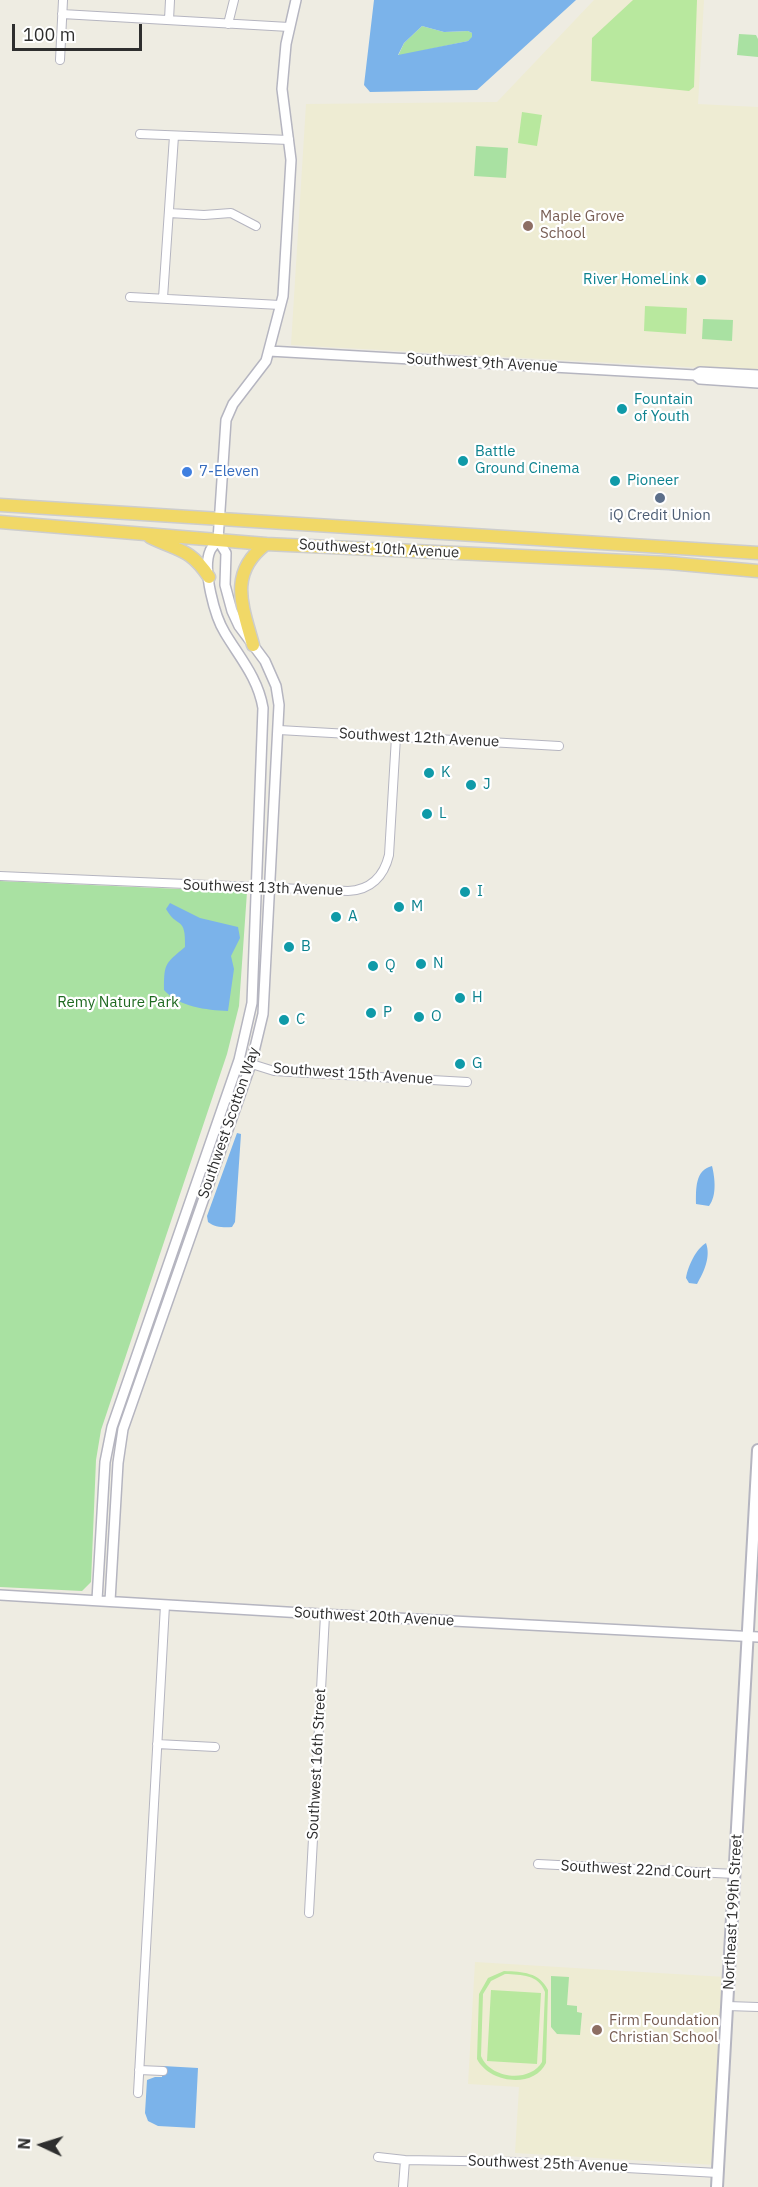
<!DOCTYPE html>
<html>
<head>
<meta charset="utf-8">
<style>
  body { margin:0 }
  #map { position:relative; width:758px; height:2187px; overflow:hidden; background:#eeece2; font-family:"IBM Plex Sans",sans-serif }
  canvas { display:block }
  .north { position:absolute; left:12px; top:2115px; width:60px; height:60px; -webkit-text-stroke:4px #fff; paint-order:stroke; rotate:274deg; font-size:16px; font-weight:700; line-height:24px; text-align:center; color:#2e2e2e }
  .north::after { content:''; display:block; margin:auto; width:21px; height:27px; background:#2e2e2e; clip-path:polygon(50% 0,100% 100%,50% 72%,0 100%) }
  .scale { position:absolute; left:12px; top:24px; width:130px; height:27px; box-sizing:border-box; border:3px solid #2e2e2e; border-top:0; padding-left:8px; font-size:18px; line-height:21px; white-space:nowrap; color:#2e2e2e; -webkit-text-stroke:4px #fff; paint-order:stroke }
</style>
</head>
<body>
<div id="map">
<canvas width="758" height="2187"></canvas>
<div class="north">N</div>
<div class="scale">100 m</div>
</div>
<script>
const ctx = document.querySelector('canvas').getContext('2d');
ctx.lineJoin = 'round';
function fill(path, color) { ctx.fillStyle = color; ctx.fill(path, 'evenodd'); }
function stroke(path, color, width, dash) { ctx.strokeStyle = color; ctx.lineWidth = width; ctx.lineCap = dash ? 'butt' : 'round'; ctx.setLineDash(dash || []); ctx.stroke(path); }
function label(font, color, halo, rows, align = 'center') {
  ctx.font = font + ' "IBM Plex Sans",sans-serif'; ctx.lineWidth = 4.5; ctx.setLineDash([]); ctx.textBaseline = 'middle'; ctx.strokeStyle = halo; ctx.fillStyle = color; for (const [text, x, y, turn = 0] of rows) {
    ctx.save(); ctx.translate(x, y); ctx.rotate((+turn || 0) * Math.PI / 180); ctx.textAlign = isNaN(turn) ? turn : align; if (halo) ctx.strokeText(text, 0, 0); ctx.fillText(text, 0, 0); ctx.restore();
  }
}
const education = new Path2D(`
  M594 0H704L698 104 758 107V371L291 345 306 104 497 102Z
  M475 1962 725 1977 714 2165 515 2153 519 2087 468 2084Z`);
const green = new Path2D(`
  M422 26 444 32 468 31 472 33V38L468 41 398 56 404 43Z
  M739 34 756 35 758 39V57L737 55Z
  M476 146 508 148 506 178 474 176Z
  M703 319 733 320 732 341 702 339Z
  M0 881 247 892 239 1006 227 1054 101 1430 96 1460 91 1582 82 1591 0 1587Z
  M551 1976 569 1977 567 2005 577 2006V2012L582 2013 580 2035 557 2034 551 2027Z`);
const pitch = new Path2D(`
  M633 0H697L694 87 689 91 591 81 592 38Z
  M522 112 542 115 537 146 518 143Z
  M645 306 687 308 686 334 644 331Z
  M504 1971C523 1972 539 1972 548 1990L546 2063C534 2089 489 2083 477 2059L479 1994 488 1978ZM505 1974C522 1975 538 1974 545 1992L542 2062C530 2083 490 2079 481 2056L483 1994 491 1981Z
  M491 1990 541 1993 537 2064 487 2061Z`);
const water = new Path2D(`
  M374 0H576L477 90 370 92 364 85ZM422 26 444 32 468 31 472 33V37L468 41 398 55 404 43Z
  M170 903 200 918 238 927 240 938 231 956 234 969 228 1011C206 1010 179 1007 164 990 164 963 165 964 185 947 186 915 177 929 166 909Z
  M237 1133 241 1134 235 1222 232 1227C224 1228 214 1227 208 1222L207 1216Z
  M712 1166C715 1178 717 1196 709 1206L696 1204C696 1189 695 1170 712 1166Z
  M706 1243C711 1257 704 1272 697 1284L689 1283 686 1278C688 1266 696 1249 706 1243Z
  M163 2066 198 2068 195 2128 158 2126 148 2121 145 2113 147 2080 155 2077H162Z`);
const minor = new Path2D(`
  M62 14 289 27
  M169 20 170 0
  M228 24 234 0
  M60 60 63 0
  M140 134 289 140
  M169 213 204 215 231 213 256 226
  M130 297 280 305
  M163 298 174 136
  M279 730 559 746
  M0 876 348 891C371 890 384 876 389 855L396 737
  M239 1060 274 1071 467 1082
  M157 1744 215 1747
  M538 1864 735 1874
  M309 1913 325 1615
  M727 2006 758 2007
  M139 2070 163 2071
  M138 2093 165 1605
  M378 2157 405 2160 517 2162 718 2173
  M403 2187 405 2160`);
const tertiary = new Path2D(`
  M269 351 695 375 700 372 758 375
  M695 375 700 379 758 383
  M0 1595 320 1614 758 1637
  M97 1600 105 1462 112 1427 239 1060 252 1003 263 708C258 678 240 658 225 633 215 617 202 570 210 551 211 548 216 543 218 540
  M110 1601 118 1463 123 1429 251 1064 263 1014 279 705 276 686 265 661 239 626 232 611 225 585 226 553 218 540 226 420 233 404 266 361 283 296 291 160 282 89 286 44 296 0`);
const secondary = new Path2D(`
  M717 2187 758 1450`);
const trunk = new Path2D(`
  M0 505 758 553
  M0 522 266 544 669 563 758 571
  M150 537C178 551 190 548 209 577
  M253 645C242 605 228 573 266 544`);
const markers = [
  [528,226,6,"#8d6e63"],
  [701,280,6,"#0f9aa8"],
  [622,409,6,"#0f9aa8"],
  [463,461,6,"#0f9aa8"],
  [187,472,6,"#3f7fe0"],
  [615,481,6,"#0f9aa8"],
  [660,498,6,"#5c6f8a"],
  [429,773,6,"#0f9aa8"],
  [471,785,6,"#0f9aa8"],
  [427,814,6,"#0f9aa8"],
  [465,892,6,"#0f9aa8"],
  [399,907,6,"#0f9aa8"],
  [336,917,6,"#0f9aa8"],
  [289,947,6,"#0f9aa8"],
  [421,964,6,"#0f9aa8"],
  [373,966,6,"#0f9aa8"],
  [460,998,6,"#0f9aa8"],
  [371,1013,6,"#0f9aa8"],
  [419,1017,6,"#0f9aa8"],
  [284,1020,6,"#0f9aa8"],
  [460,1064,6,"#0f9aa8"],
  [597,2030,6,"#8d6e63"]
];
const educationNames = [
  ["Maple Grove",540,217],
  ["School",540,234],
  ["Firm Foundation",609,2021],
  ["Christian School",609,2038]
];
const cultureNames = [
  ["River HomeLink",689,280,"right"],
  ["Fountain",634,400],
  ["of Youth",634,417],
  ["Battle",475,452],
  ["Ground Cinema",475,469],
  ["Pioneer",627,481],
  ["K",441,773],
  ["J",483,785],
  ["L",439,814],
  ["I",477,892],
  ["M",411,907],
  ["A",348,917],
  ["B",301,947],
  ["N",433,964],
  ["Q",385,966],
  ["H",472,998],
  ["P",383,1013],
  ["O",431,1017],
  ["C",296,1020],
  ["G",472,1064]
];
const streetNames = [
  ["Southwest 9th Avenue",482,363,3],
  ["Southwest 10th Avenue",379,549,3],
  ["Southwest 12th Avenue",419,738,3],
  ["Southwest 13th Avenue",263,888,2],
  ["Southwest 15th Avenue",353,1074,4],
  ["Southwest Scotton Way",229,1123,-71],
  ["Southwest 20th Avenue",374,1617,3],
  ["Southwest 16th Street",317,1764,-87],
  ["Southwest 22nd Court",636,1870,3],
  ["Northeast 199th Street",733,1912,-87],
  ["Southwest 25th Avenue",548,2164,2]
];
const shopNames = [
  ["7-Eleven",199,472]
];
const serviceNames = [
  ["iQ Credit Union",660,516]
];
const parkNames = [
  ["Remy Nature Park",118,1003]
];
fill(education, '#eeecd3');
fill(green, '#a9e1a2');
fill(pitch, '#b8e89e');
fill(water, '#7bb3ea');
stroke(minor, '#b5b5c0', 10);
stroke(tertiary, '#b5b5c0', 12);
stroke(secondary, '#b5b5c0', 14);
stroke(trunk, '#cdcdcd', 15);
stroke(minor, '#fff', 8);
stroke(tertiary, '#fff', 9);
stroke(secondary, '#fff', 10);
stroke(trunk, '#f1d867', 12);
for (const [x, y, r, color] of markers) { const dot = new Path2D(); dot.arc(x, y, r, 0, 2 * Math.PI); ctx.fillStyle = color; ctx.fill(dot); stroke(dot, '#fff', 2); }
label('15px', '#785e54', '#fff', educationNames, 'left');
label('15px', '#0d838f', '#fff', cultureNames, 'left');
label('15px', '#2e2e2e', '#fff', streetNames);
label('15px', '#366cbe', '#fff', shopNames, 'left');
label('15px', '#4e5e75', '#fff', serviceNames);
label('15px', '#1f6a21', '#fff', parkNames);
</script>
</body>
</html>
